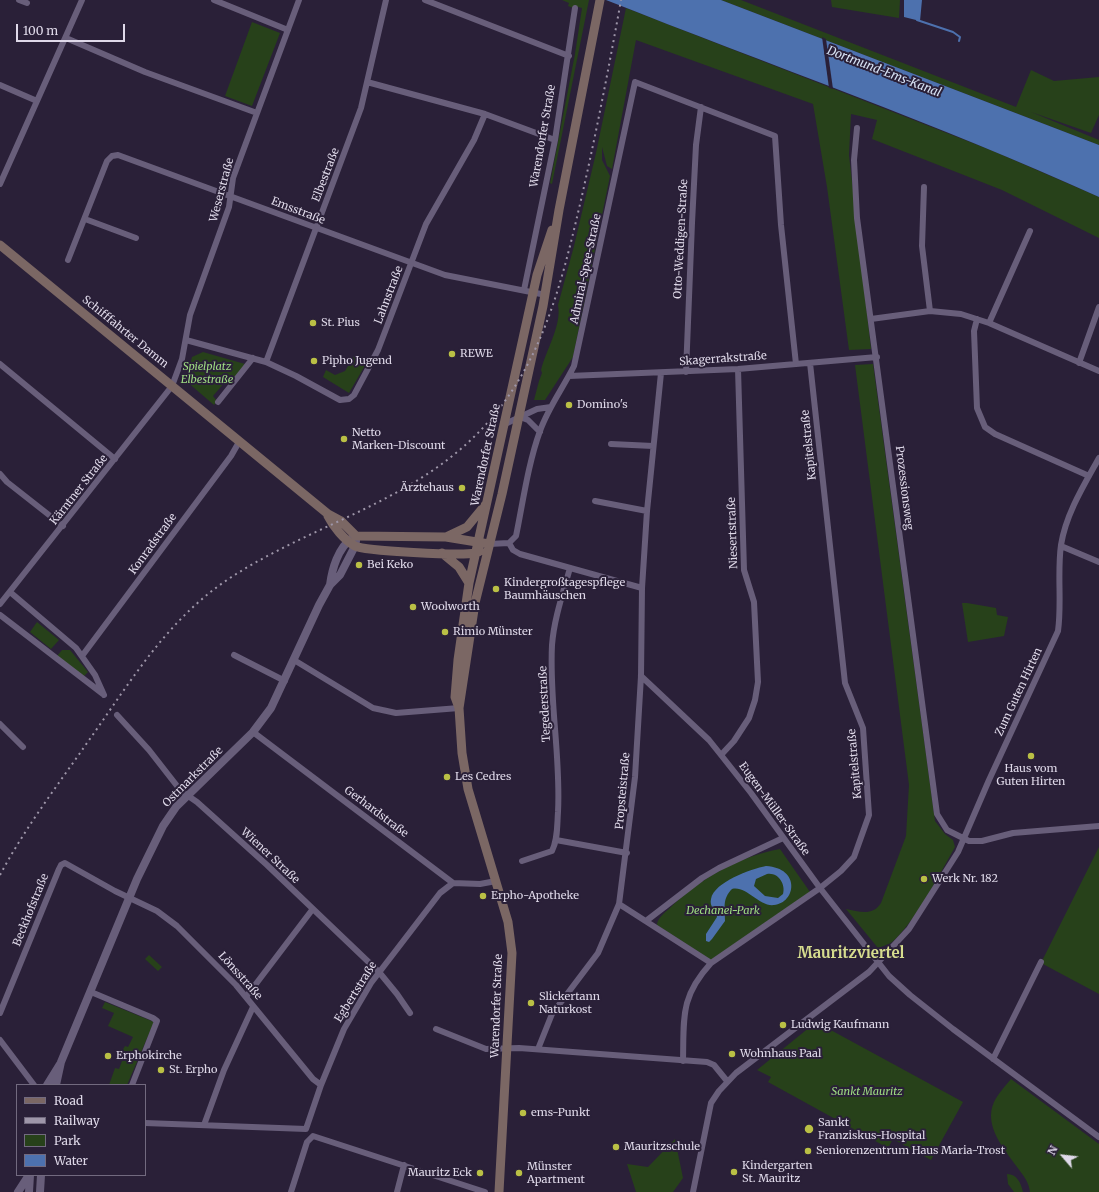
<!DOCTYPE html>
<html>
<head>
<meta charset="utf-8">
<style>
  body { margin:0 }
  #map { position:relative; width:1099px; height:1192px; overflow:hidden; background:#2a2038; font-family:Merriweather,serif }
  canvas { display:block }
  .legend { position:absolute; left:16px; top:1084px; width:130px; height:92px; box-sizing:border-box; background:#2a2038; border:1px solid #726a7f; margin:0; padding:5px 7px; list-style:none; font-size:12px; color:#dfd9e9 }
  .legend li { display:flex; align-items:center; gap:8px; height:20px }
  .legend b { width:20px; border:1px solid #726a7f }
  .north { position:absolute; left:1043px; top:1136px; width:40px; height:40px; -webkit-text-stroke:3px #2a2038; paint-order:stroke; rotate:298deg; font-size:11px; font-weight:700; line-height:16px; text-align:center; color:#dfd9e9 }
  .north::after { content:''; display:block; margin:auto; width:14px; height:18px; background:#dfd9e9; clip-path:polygon(50% 0,100% 100%,50% 72%,0 100%) }
  .scale { position:absolute; left:16px; top:24px; width:109px; height:18px; box-sizing:border-box; border:2px solid #dfd9e9; border-top:0; padding-left:5px; font-size:12px; line-height:14px; white-space:nowrap; color:#dfd9e9; -webkit-text-stroke:3px #2a2038; paint-order:stroke }
</style>
</head>
<body>
<div id="map">
<canvas width="1099" height="1192"></canvas>
<ul class="legend">
<li><b style="height:5px;background:#7b6764"></b>Road</li>
<li><b style="height:5px;background:#9e96a9"></b>Railway</li>
<li><b style="height:11px;background:#27411a"></b>Park</li>
<li><b style="height:11px;background:#4d71ae"></b>Water</li>
</ul>
<div class="north">N</div>
<div class="scale">100 m</div>
</div>
<script>
const ctx = document.querySelector('canvas').getContext('2d');
ctx.lineJoin = 'round';
function fill(path, color) { ctx.fillStyle = color; ctx.fill(path, 'evenodd'); }
function stroke(path, color, width, dash) { ctx.strokeStyle = color; ctx.lineWidth = width; ctx.lineCap = dash ? 'butt' : 'round'; ctx.setLineDash(dash || []); ctx.stroke(path); }
function label(font, color, halo, rows, align = 'center') {
  ctx.font = font + ' Merriweather,serif'; ctx.lineWidth = 4; ctx.setLineDash([]); ctx.textBaseline = 'middle'; ctx.strokeStyle = halo; ctx.fillStyle = color; for (const [text, x, y, turn = 0] of rows) {
    ctx.save(); ctx.translate(x, y); ctx.rotate((+turn || 0) * Math.PI / 180); ctx.textAlign = isNaN(turn) ? turn : align; if (halo) ctx.strokeText(text, 0, 0); ctx.fillText(text, 0, 0); ctx.restore();
  }
}
const green = new Path2D(`
  M562 0H589L552 184 550 183 575 54 582 8 574 6 573 8 568 6 569 3Z
  M721 0H741L1016 107 1031 70 1054 81 1099 77V115L1091 133 1031 112 1099 140V145Z
  M831 0H900L899 18 832 7Z
  M626 8 993 151 1099 197V238L1002 190 872 139 877 120 851 114 849 155 871 349 849 350 827 187 813 104 636 40 612 169 607 166 602 147V160L610 176 573 357 545 400H534L539 381 542 373 541 370C546 350 562 325 558 305L574 246 596 153Z
  M252 22 280 33 252 106 225 96Z
  M203 352 245 364 229 385 225 382 213 396 217 401 214 405 186 381 192 357Z
  M354 356 367 362 349 393 323 377 326 370 335 375 345 371Z
  M873 364 935 821 945 834 953 840 955 847C941 872 913 925 892 942 888 945 882 946 878 948L846 909C860 912 873 916 881 903L906 836 909 785 855 365Z
  M962 603H967L996 608 997 615 1008 617 1004 636 968 642Z
  M37 622 59 640 51 649 30 632Z
  M62 650H70L88 672 83 677 57 656Z
  M1099 847V994L1041 963Z
  M780 849 810 892 711 960 657 925C657 919 664 913 669 909 698 880 739 856 780 849Z
  M149 955 162 967 158 971 145 959Z
  M105 1002 154 1022 127 1085H109L115 1068 119 1069 125 1053 122 1051 125 1046 128 1047 133 1037 108 1026 114 1013 102 1008Z
  M816 1022 963 1102 931 1160 893 1139 888 1148 768 1082 771 1077 757 1070Z
  M1011 1079 1099 1144V1192H1030C1029 1182 1023 1175 1017 1167 1005 1150 983 1126 994 1102 998 1094 1005 1086 1011 1079Z
  M675 1139 683 1178 673 1192H636L627 1164 648 1167Z
  M1007 1174C1017 1174 1021 1183 1023 1192H1014L1008 1184Z`);
const water = new Path2D(`
  M606 0H721L1099 145V197C938 124 770 65 606 0Z
  M904 0H922L920 21 904 17Z
  M766 866C801 868 796 903 774 905 759 907 746 885 732 889 722 899 725 908 725 921L712 939 709 942 706 941V934L717 917C716 910 709 907 711 899 714 882 751 869 766 866ZM767 874C778 872 786 884 783 894L778 898 765 896 754 886 756 879Z`);
const pier = new Path2D(`
  M822 37 826 39 833 89 829 88Z`);
const stream = new Path2D(`
  M917 20 953 32 960 37 959 41`);
const minor = new Path2D(`
  M19 0 27 3
  M214 0 288 30
  M425 0 569 56
  M66 38 145 72 257 113
  M367 82 485 114 555 140
  M0 85 37 101
  M857 128 854 160 857 218 937 814 947 830 969 841H982L1013 833 1099 826
  M0 184 82 0
  M924 187 922 246 930 311
  M85 219 136 238
  M68 260 107 161 112 156 118 155 445 275 546 295
  M524 290 555 140 575 8
  M871 319 930 311 961 314 989 323 1099 371
  M977 319 974 331 977 408 985 427 995 434 1089 476
  M989 323 1030 231
  M186 340 266 362 361 108 386 0
  M266 362 296 376 340 400 349 399 354 395 378 350 426 224 474 140 485 114
  M1079 363 1099 307
  M0 364 115 459
  M686 372 692 223 696 145 701 107
  M569 376 738 369 877 357
  M218 402 253 358
  M520 417 528 420 540 432
  M505 424 537 409 551 407
  M611 444 653 446
  M0 474 7 482 63 526
  M595 501 647 511
  M509 543 513 550 520 554 642 588
  M489 544 509 543 516 536C523 502 528 464 540 431 548 408 563 388 574 366L635 82 775 136 781 225 796 364
  M1061 546 1099 562
  M10 592 76 648 95 675 104 695
  M0 604 172 386 182 359 190 315 229 207 233 178 299 0
  M0 615 103 694
  M234 655 285 681
  M82 656 231 456 239 442
  M294 660 373 708 396 713 459 708
  M641 676 709 740 721 755 751 793 820 888 889 976 910 995 953 1029 1099 1137
  M117 715 149 750 181 791 197 802 267 865 379 972 397 994 410 1013
  M0 724 23 747
  M253 732 453 883 480 884 496 881
  M721 755 734 741 749 718 755 700 758 682 754 602 744 570 738 369
  M556 840 627 853
  M522 861 552 851C558 839 557 825 558 812 561 757 549 701 552 645 554 619 563 593 570 568
  M619 904 711 963
  M646 921 702 878 719 868 783 838
  M91 992 153 1018 157 1021 132 1085
  M246 997 312 910
  M0 1013 59 869 61 865 65 863 115 891 157 911 177 926 236 985 313 1079 321 1085
  M436 1029 486 1049 519 1048 707 1062 714 1065 727 1081
  M0 1040 34 1085
  M538 1049 552 1014 598 953 619 904 635 777 641 676 642 588 647 511 661 373
  M993 1059 1041 962
  M683 1061C684 1017 680 997 711 963L820 888 841 871 854 857 869 815 863 728 845 683 810 363
  M145 1123 306 1129 321 1085 344 1029 371 983 440 893 453 883
  M204 1125 224 1070 253 1007
  M291 1192 307 1142 313 1136 485 1192
  M397 1192 404 1165
  M693 1192 711 1103 719 1091 736 1073 869 972 909 929 958 852 989 780 1058 631C1062 603 1057 573 1061 545 1066 514 1084 485 1099 458`);
const tertiary = new Path2D(`
  M330 585C332 569 338 548 352 538
  M47 1085 60 1064
  M56 1085 61 1062 137 879 163 826 176 807 253 732 271 708 319 605 330 585 340 575 355 546 356 541
  M18 1192 29 1175
  M29 1192 30 1175
  M40 1192 41 1175`);
const secondary = new Path2D(`
  M0 245 328 514 341 521 356 536 446 537 489 544
  M328 516C333 526 344 540 355 546 364 551 462 556 475 553 477 553 478 552 480 551
  M446 537 467 527 486 504
  M442 553 459 567 469 583
  M459 708 455 697 458 660 469 583 537 275 552 230
  M499 1192 512 953 508 922 468 789 462 753 459 708 475 603 502 494 543 306 559 210 600 0`);
const rail = new Path2D(`
  M0 875C25 828 57 786 87 743 129 684 166 621 227 580 320 518 431 500 502 405 547 345 564 273 581 200 596 134 609 67 621 0`);
const markers = [
  [313,323,4,"#bac045"],
  [452,354,4,"#bac045"],
  [314,361,4,"#bac045"],
  [569,405,4,"#bac045"],
  [344,439,4,"#bac045"],
  [462,488,4,"#bac045"],
  [359,565,4,"#bac045"],
  [496,589,4,"#bac045"],
  [413,607,4,"#bac045"],
  [445,632,4,"#bac045"],
  [1031,756,4,"#bac045"],
  [447,777,4,"#bac045"],
  [924,879,4,"#bac045"],
  [483,896,4,"#bac045"],
  [531,1003,4,"#bac045"],
  [783,1025,4,"#bac045"],
  [732,1054,4,"#bac045"],
  [108,1056,4,"#bac045"],
  [161,1070,4,"#bac045"],
  [523,1113,4,"#bac045"],
  [809,1129,5,"#bac045"],
  [616,1147,4,"#bac045"],
  [808,1151,4,"#bac045"],
  [734,1172,4,"#bac045"],
  [480,1173,4,"#bac045"],
  [519,1173,4,"#bac045"]
];
const streetNames = [
  ["Warendorfer Straße",543,136,-80],
  ["Elbestraße",326,175,-69],
  ["Weserstraße",222,190,-75],
  ["Emsstraße",298,211,21],
  ["Otto-Weddigen-Straße",681,239,-87],
  ["Admiral-Spee-Straße",586,269,-78],
  ["Lahnstraße",389,295,-69],
  ["Schifffahrter Damm",125,332,39],
  ["Skagerrakstraße",723,359,-4],
  ["Kapitelstraße",809,445,-96],
  ["Warendorfer Straße",486,455,-78],
  ["Prozessionsweg",904,488,83],
  ["Kärntner Straße",79,490,-52],
  ["Niesertstraße",733,533,-92],
  ["Konradstraße",153,544,-54],
  ["Zum Guten Hirten",1019,692,-65],
  ["Tegederstraße",545,704,-93],
  ["Kapitelstraße",855,764,-95],
  ["Ostmarkstraße",193,777,-45],
  ["Propsteistraße",623,791,-85],
  ["Eugen-Müller-Straße",774,809,54],
  ["Gerhardstraße",376,812,37],
  ["Wiener Straße",270,856,43],
  ["Beckhofstraße",31,910,-68],
  ["Lönsstraße",240,976,48],
  ["Egbertstraße",356,992,-58],
  ["Warendorfer Straße",497,1006,-88]
];
const poiNames = [
  ["St. Pius",321,323],
  ["REWE",460,354],
  ["Pipho Jugend",322,361],
  ["Domino's",577,405],
  ["Netto",352,433],
  ["Marken-Discount",352,446],
  ["Ärztehaus",454,488,"right"],
  ["Bei Keko",367,565],
  ["Kindergroßtagespflege",504,583],
  ["Baumhäuschen",504,596],
  ["Woolworth",421,607],
  ["Rimio Münster",453,632],
  ["Haus vom",1031,769,"center"],
  ["Guten Hirten",1031,782,"center"],
  ["Les Cedres",455,777],
  ["Werk Nr. 182",932,879],
  ["Erpho-Apotheke",491,896],
  ["Slickertann",539,997],
  ["Naturkost",539,1010],
  ["Ludwig Kaufmann",791,1025],
  ["Wohnhaus Paal",740,1054],
  ["Erphokirche",116,1056],
  ["St. Erpho",169,1070],
  ["ems-Punkt",531,1113],
  ["Sankt",818,1123],
  ["Franziskus-Hospital",818,1136],
  ["Mauritzschule",624,1147],
  ["Seniorenzentrum Haus Maria-Trost",816,1151],
  ["Kindergarten",742,1166],
  ["St. Mauritz",742,1179],
  ["Münster",527,1167],
  ["Apartment",527,1180],
  ["Mauritz Eck",472,1173,"right"]
];
const parkNames = [
  ["Spielplatz",207,367],
  ["Elbestraße",207,380],
  ["Dechanei-Park",723,911],
  ["Sankt Mauritz",867,1092]
];
const waterNames = [
  ["Dortmund-Ems-Kanal",884,72,21]
];
const districtNames = [
  ["Mauritzviertel",851,954]
];
fill(green, '#27411a');
fill(water, '#4d71ae');
fill(pier, '#2a2038');
stroke(stream, '#4d71ae', 2);
stroke(minor, '#685e7a', 6);
stroke(tertiary, '#685e7a', 8);
stroke(secondary, '#7b6764', 9);
stroke(rail, '#9e96a9', 2, [2, 4]);
for (const [x, y, r, color] of markers) { const dot = new Path2D(); dot.arc(x, y, r, 0, 2 * Math.PI); ctx.fillStyle = color; ctx.fill(dot); stroke(dot, '#2a2038', 1.5); }
label('11px', '#dfd9e9', '#2a2038', streetNames);
label('11px', '#dfd9e9', '#2a2038', poiNames, 'left');
label('italic 11px', '#9edc82', '#2a2038', parkNames);
label('italic 12px', '#d7e2f4', '#2a2038', waterNames);
label('bold 15px', '#d6dc8e', '#2a2038', districtNames);
</script>
</body>
</html>
